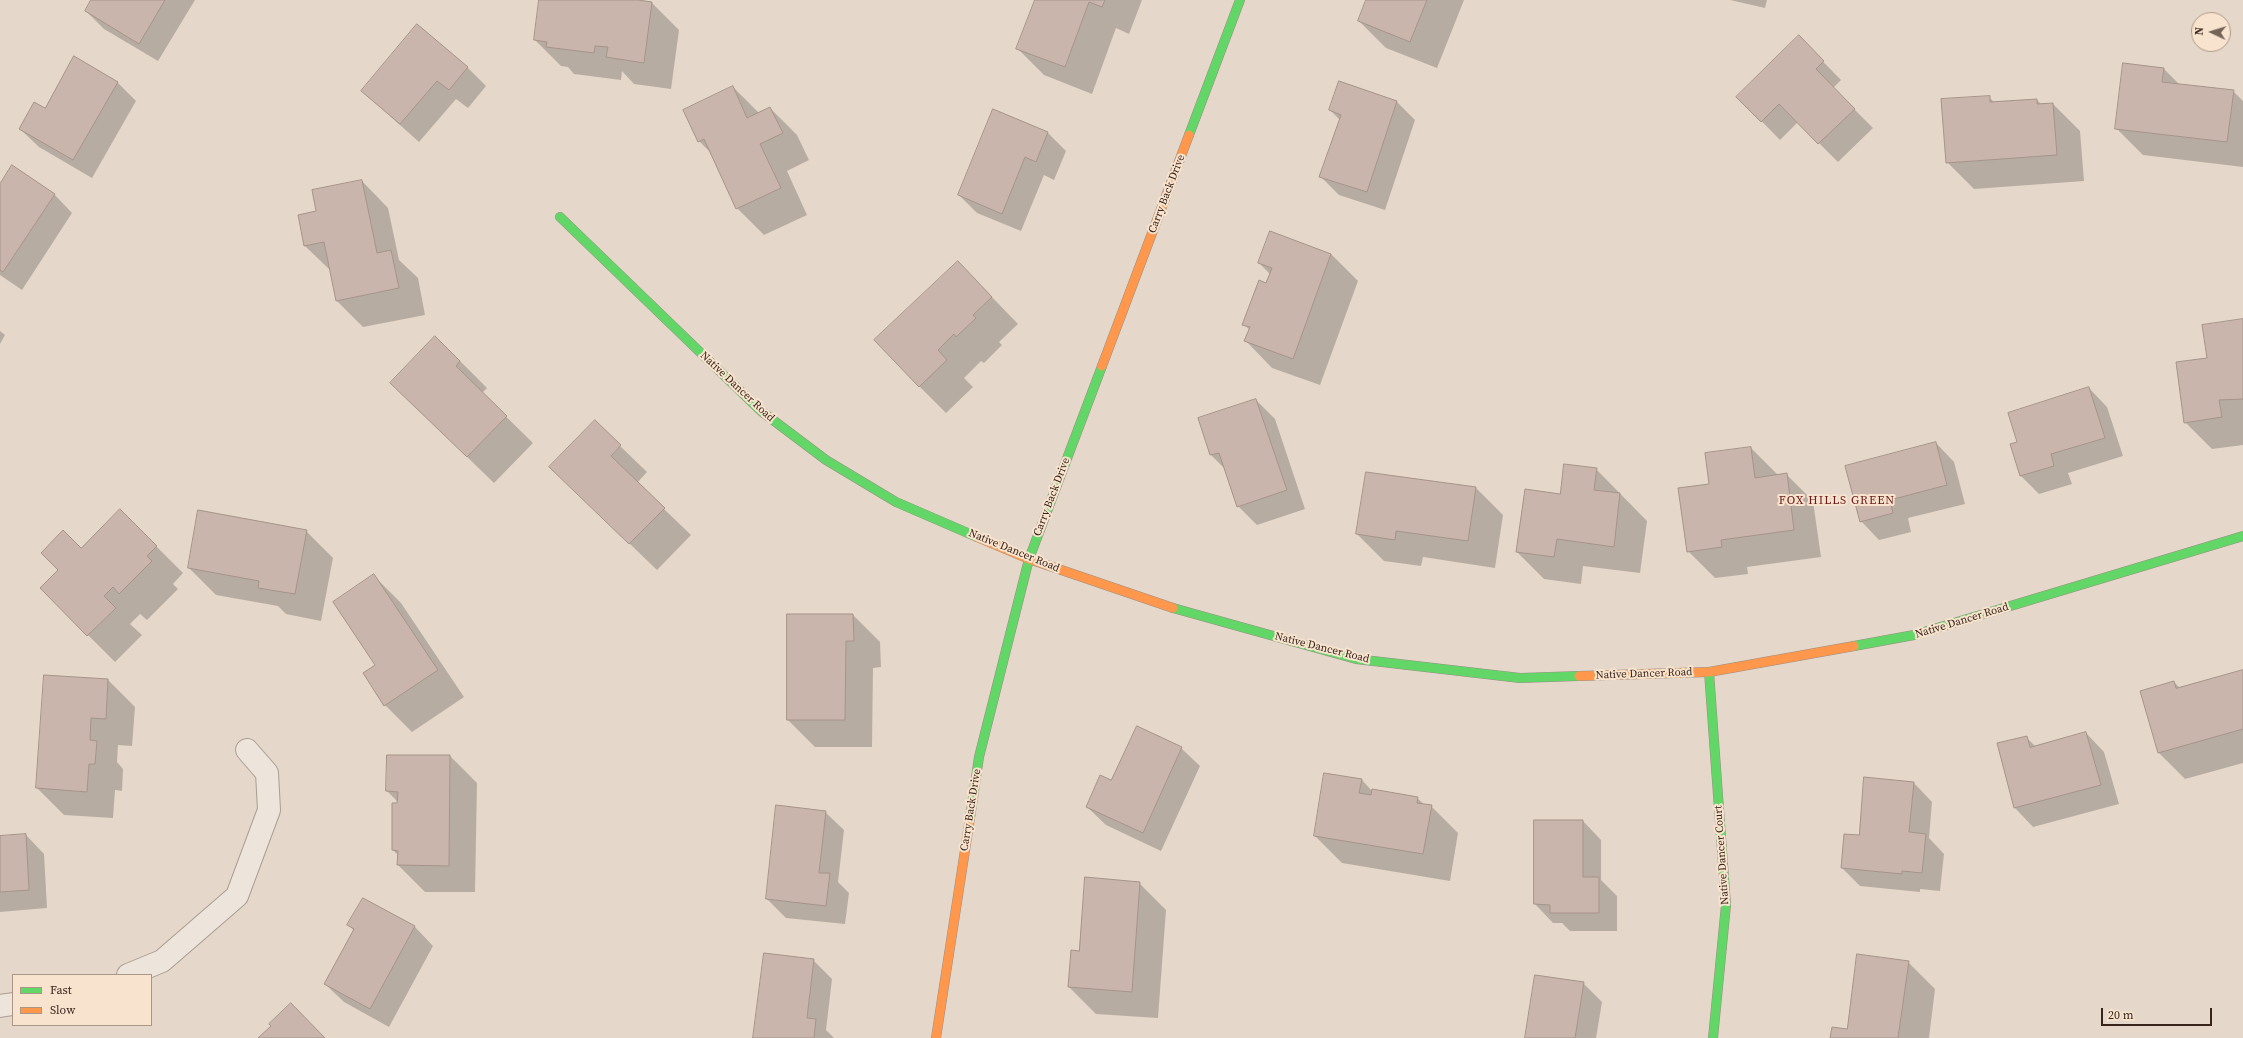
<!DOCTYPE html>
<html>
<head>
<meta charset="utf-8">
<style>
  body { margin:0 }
  #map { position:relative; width:2243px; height:1038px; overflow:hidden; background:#e5d8ca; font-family:"Source Serif 4",serif }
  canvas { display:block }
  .legend { position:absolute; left:12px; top:974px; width:140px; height:52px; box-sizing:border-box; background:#f8e4ce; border:1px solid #ab9786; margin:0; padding:5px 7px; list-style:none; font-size:12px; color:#38241b }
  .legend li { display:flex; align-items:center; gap:8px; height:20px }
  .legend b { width:20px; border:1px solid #ab9786 }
  .north { position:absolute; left:2191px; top:12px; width:40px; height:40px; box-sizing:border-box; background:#f8e4ce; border:1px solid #ab9786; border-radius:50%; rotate:274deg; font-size:11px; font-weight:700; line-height:16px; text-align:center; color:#38241b }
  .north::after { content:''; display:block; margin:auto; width:14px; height:18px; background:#756358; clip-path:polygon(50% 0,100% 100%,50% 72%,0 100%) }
  .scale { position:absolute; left:2101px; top:1008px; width:111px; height:18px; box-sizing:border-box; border:2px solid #38241b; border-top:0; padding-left:5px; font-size:12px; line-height:14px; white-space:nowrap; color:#38241b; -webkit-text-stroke:3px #f8e4ce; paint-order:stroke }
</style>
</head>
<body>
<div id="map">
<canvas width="2243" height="1038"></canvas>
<ul class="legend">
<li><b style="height:5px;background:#63d668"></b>Fast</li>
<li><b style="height:5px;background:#ff974d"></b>Slow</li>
</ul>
<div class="north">N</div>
<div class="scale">20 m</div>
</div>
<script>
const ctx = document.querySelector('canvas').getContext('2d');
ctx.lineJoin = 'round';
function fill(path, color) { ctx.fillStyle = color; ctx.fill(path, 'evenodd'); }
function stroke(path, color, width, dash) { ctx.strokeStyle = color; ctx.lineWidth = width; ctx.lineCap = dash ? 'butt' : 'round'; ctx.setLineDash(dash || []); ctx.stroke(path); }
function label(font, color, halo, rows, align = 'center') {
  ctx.font = font + ' "Source Serif 4",serif'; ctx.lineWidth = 4; ctx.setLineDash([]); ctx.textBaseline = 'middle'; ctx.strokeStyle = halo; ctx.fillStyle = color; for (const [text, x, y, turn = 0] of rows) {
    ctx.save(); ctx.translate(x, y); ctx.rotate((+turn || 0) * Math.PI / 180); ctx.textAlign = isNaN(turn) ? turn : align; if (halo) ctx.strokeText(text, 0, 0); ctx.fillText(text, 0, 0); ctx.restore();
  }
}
const shadow = new Path2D(`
  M92 0H195L158 61 104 29 86 11Z
  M540 0H630L652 3 679 30 671 89 634 84 622 71 621 80 574 74 568 67 561 66 535 40Z
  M1036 0H1142L1129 34 1116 28 1092 94 1044 75 1017 48Z
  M1367 0H1464L1437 68 1386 48 1359 21Z
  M1730 0H1767L1765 8Z
  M1799 37 1841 80 1833 88 1873 128 1838 162 1798 122 1780 140 1738 97Z
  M467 67 486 86 468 108 456 99 419 142 362 91Z
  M2164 69 2180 85 2233 91 2243 101V167L2143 155 2116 128Z
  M117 82 136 101 92 178 39 147 20 129 46 109Z
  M733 87 759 113 770 108 797 135 809 160 787 171 807 215 764 235 737 208 712 154 699 141Z
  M1989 97 1995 103 2037 100 2042 105 2053 104 2080 131 2084 181 1974 189 1947 162Z
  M1397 102 1415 120 1385 210 1339 195 1321 177 1340 120 1330 110Z
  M994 110 1048 133 1066 151 1054 180 1044 175 1021 231 977 213 959 195Z
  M362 181 388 208 399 260 418 278 425 315 363 327 336 300 331 271 305 246 317 212Z
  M0 185 54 194 72 213 22 290 0 275Z
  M1271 233 1331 254 1358 281 1320 385 1272 368 1246 341 1250 330 1244 325 1270 274 1259 263Z
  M958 262 1018 324 999 342 1002 345 984 363 981 361 964 378 973 387 946 413 919 386Z
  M2243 320V445L2212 449 2185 422 2208 359Z
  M0 331 5 335 0 344Z
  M460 361 487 388 482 393 533 443 494 483 391 383Z
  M2089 388 2107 407 2123 456 2068 473 2072 484 2039 494 2021 476 2011 445 2018 443Z
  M1256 400 1275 419 1305 509 1257 525 1238 506 1226 470 1211 455Z
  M1936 443 1954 462 1965 504 1908 518 1911 532 1879 540 1861 521Z
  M620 446 647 472 637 483 691 535 657 570 578 494Z
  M1751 448 1778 475 1786 474 1813 501 1821 557 1747 567 1748 574 1715 578 1688 551 1711 484Z
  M1596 469 1647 521 1640 573 1583 566 1581 584 1544 579 1517 552 1561 495Z
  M1366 473 1476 488 1503 515 1495 568 1423 557 1421 566 1384 561 1357 534Z
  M120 510 183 573 173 584 178 589 147 620 140 614 130 624 142 635 115 662 41 588Z
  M306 531 333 558 321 621 286 614 278 606 216 595 189 568Z
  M374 576 401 603 464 697 412 732 385 705 376 665Z
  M788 615H853L880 642 881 667 873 668 872 747H815L788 720Z
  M2243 671V763L2185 779 2158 752 2174 682 2180 688Z
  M108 680 135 707 132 746 118 745 117 762 123 769 122 791 115 790 113 818 64 815 37 788Z
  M2086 733 2104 752 2119 804 2033 827 2015 808 1998 744 2026 737 2036 747Z
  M1181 748 1200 766 1161 851 1106 825 1087 807Z
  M450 756 477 783 475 892H425L398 865 399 856 393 850 398 802 387 791Z
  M1362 780 1373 792 1417 798 1425 805 1431 806 1458 833 1450 881 1342 863 1315 836Z
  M1914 783 1932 802 1929 838 1944 854 1940 891 1920 889V892L1860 886 1842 868Z
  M825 812 844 830 838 882 849 893 845 924 786 918 767 899Z
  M1583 821 1601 840V880L1617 896V931H1570L1562 923H1553L1535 904Z
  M26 835 44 854 47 908 0 912V837Z
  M1139 883 1166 910 1158 1018 1096 1014 1069 987 1080 952Z
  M363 899 415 927 433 946 389 1027 344 1002 325 984 354 931 349 925Z
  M813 960 832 979 826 1030 834 1038H754Z
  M1908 962 1935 989 1929 1038H1831L1848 1030Z
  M1583 983 1602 1002 1596 1038H1526Z`);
const building = new Path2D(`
  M91 0H165L139 44 85 11Z
  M539 0H638L652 2 644 63 606 57 608 47 595 46 594 53 546 47 547 42 534 40Z
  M1035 0H1105L1102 7 1089 2 1065 67 1016 49Z
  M1366 0H1427L1410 42 1358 21Z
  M417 24 468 67 449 90 437 81 400 124 361 91Z
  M1799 35 1824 61 1816 69 1855 109 1818 144 1779 104 1761 122 1736 97Z
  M74 56 118 82 73 160 19 129 34 102 45 108Z
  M2123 63 2164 68 2162 82 2234 90 2227 142 2115 129Z
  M1339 81 1397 101 1367 192 1319 177 1341 115 1329 110Z
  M733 86 747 118 770 107 783 133 760 144 781 188 736 209 704 139 698 142 683 110Z
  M1990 96V102L2037 99V104L2053 103 2057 155 1946 163 1941 99Z
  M993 109 1048 132 1036 162 1025 157 1002 214 958 195Z
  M12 165 55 194 3 272 0 270V184Z
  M362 180 377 253 391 250 399 288 336 301 324 242 304 246 298 215 316 211 312 190Z
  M1270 231 1331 254 1293 359 1244 341 1250 327 1242 325 1259 280 1266 283 1272 268 1258 263Z
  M958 261 992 297 973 315 976 318 956 337 954 334 938 350 947 360 919 387 874 340Z
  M2243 319V399L2219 400 2222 417 2184 423 2176 362 2207 358 2202 325Z
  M435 336 460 361 456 366 507 416 467 457 390 383Z
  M2089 387 2105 438 2051 454 2054 466 2020 476 2010 444 2017 442 2008 413Z
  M1256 399 1287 490 1237 507 1219 453 1210 455 1198 418Z
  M595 420 621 445 611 456 665 508 629 544 549 467Z
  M1936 442 1947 485 1890 500 1893 513 1860 522 1845 466Z
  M1751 447 1755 478 1787 473 1794 530 1721 540 1722 547 1687 552 1678 488 1709 484 1705 453Z
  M1564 464 1597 468 1594 490 1620 493 1614 547 1557 539 1554 557 1516 552 1525 489 1560 494Z
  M1366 472 1476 487 1468 541 1396 531 1395 540 1356 534Z
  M120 509 157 546 147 556 152 561 119 594 113 587 104 596 116 608 87 636 40 588 58 570 41 553 63 530 81 548Z
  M198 510 307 530 295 594 258 588 259 581 188 568Z
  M374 574 438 670 384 706 363 673 375 665 333 602Z
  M787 614H853L854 641H846L845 720H787Z
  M2243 670V729L2158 753 2140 691 2174 681 2176 688Z
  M44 675 108 679 106 719 91 718 90 740 97 741 95 764H89L87 792 36 788Z
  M1137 726 1182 747 1143 833 1086 807 1100 775 1111 780Z
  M2086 732 2101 785 2014 808 1997 743 2027 736 2030 747Z
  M387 755H450L449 866 397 865 398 851 392 850V803H397L398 792 386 791Z
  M1324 773 1362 779 1359 793 1371 795 1372 789 1418 797 1417 803 1432 805 1423 854 1314 836Z
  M1864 777 1914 782 1909 832 1926 834 1922 873 1902 871V874L1841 868 1844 834 1859 835Z
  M776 805 826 811 819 873H830L826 906 766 899Z
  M1534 820H1583V877H1599V913H1550V905L1534 904Z
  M26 834 29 890 0 892V836Z
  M1085 877 1140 882 1132 992 1068 987 1071 950 1079 951Z
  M363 898 415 926 370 1009 324 984 354 929 347 925Z
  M764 953 814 959 807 1018 816 1019 814 1038H753Z
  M1857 954 1909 961 1898 1038H1830L1832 1027 1847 1029Z
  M1535 975 1584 982 1575 1038H1525Z
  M291 1003 325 1038H258L271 1026 269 1024Z`);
const street = new Path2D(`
  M128 975 162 961 237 896 269 810 267 773 247 750
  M0 1006 13 1004`);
const fast = new Path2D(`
  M1189 135 1240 0
  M560 217 761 411 826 460 896 502 977 537
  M1173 608 1356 659 1520 678 1579 676
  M1854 646 1914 635 2243 536
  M1709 672 1726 905 1713 1038
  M970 818 979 757 1029 559 1102 366`);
const slow = new Path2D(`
  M1102 366 1189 135
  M977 537 1029 559 1173 608
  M1579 676 1709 672 1854 646
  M936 1038 970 818`);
const streetNames = [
  ["Carry Back Drive",1167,194,-69],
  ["Native Dancer Road",737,387,43],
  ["Carry Back Drive",1052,497,-69],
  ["Native Dancer Road",1014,551,22],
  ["Native Dancer Road",1962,621,-17],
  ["Native Dancer Road",1322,648,14],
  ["Native Dancer Road",1644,674,-2],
  ["Carry Back Drive",971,810,-81],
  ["Native Dancer Court",1722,855,-94]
];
const neighbourhoodNames = [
  ["FOX HILLS GREEN",1837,501]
];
fill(shadow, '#0003');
fill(building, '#c9b5ab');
stroke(building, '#a59389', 1);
stroke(street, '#aa9d93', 24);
stroke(fast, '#998d84', 10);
stroke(slow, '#998d84', 10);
stroke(street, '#ede5dc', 22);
stroke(fast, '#63d668', 9);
stroke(slow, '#ff974d', 9);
label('11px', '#38241b', '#f8e4ce', streetNames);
ctx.letterSpacing = '1px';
label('12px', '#681918', '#f8e4ce', neighbourhoodNames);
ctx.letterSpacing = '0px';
</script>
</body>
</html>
